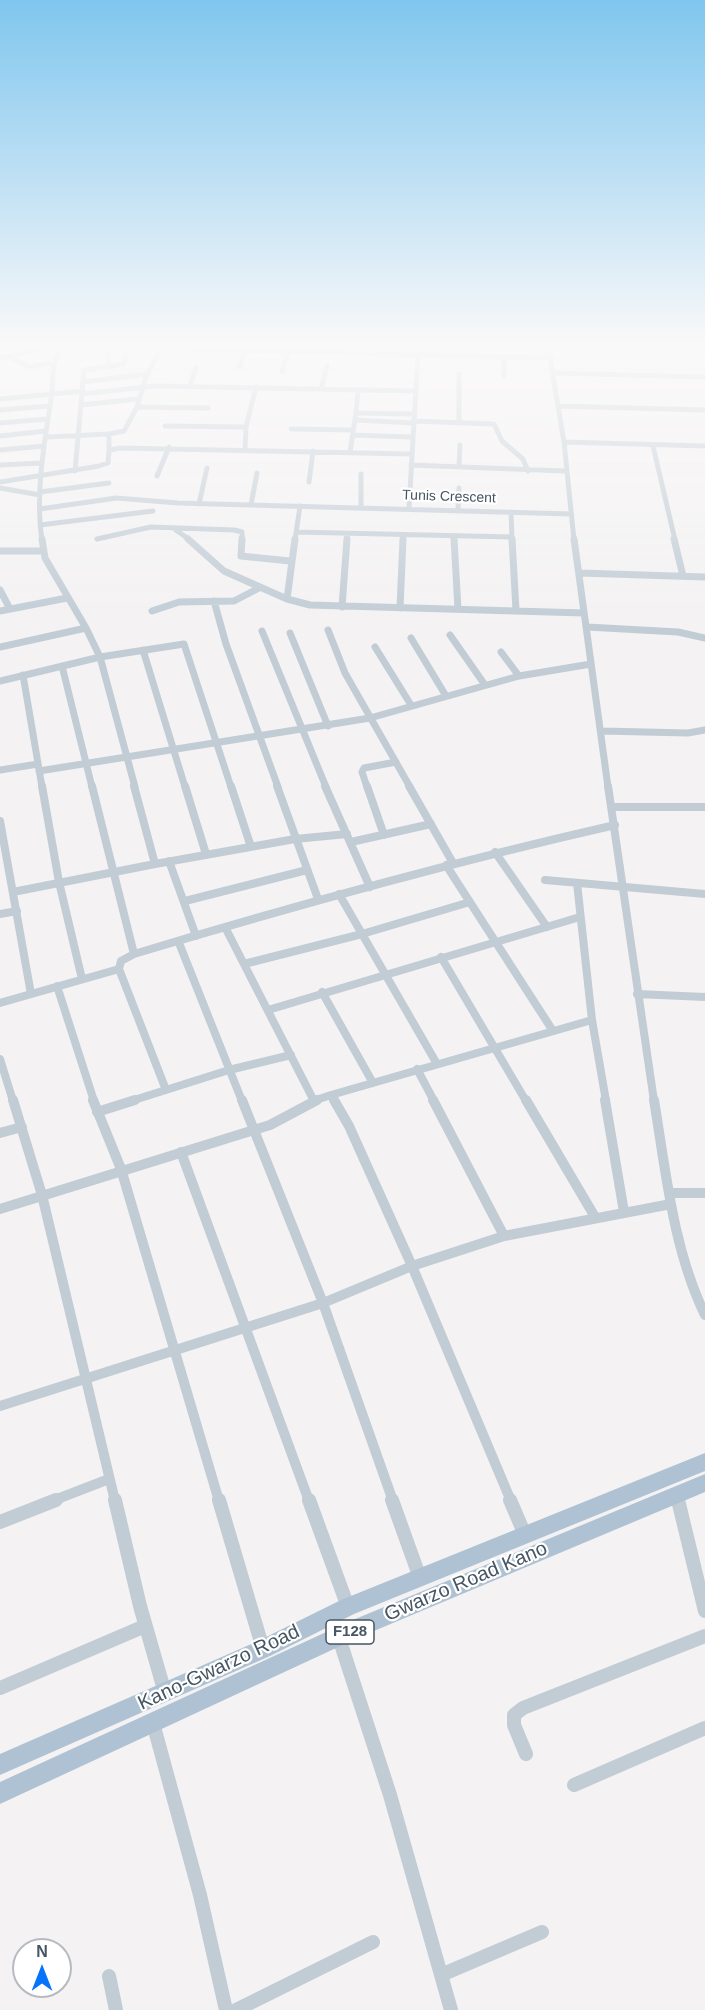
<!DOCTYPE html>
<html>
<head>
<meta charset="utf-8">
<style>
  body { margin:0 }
  #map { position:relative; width:705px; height:2010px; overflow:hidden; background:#f4f2f2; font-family:Helvetica,sans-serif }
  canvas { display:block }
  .north { position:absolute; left:12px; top:1938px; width:60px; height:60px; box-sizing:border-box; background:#fff; border:2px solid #b5bbc0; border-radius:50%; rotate:0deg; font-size:16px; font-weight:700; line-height:24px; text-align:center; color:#475662 }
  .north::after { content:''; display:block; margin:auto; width:21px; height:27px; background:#0574fb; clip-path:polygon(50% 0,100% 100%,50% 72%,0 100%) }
</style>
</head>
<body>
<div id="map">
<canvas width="705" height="2010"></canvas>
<div class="north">N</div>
</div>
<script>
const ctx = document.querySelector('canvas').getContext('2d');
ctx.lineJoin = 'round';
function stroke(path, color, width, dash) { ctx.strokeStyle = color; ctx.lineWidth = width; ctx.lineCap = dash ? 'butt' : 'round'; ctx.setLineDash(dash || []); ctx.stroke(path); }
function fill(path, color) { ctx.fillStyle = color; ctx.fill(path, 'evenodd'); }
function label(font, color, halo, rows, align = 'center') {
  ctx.font = font + ' Helvetica,sans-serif'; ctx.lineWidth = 4.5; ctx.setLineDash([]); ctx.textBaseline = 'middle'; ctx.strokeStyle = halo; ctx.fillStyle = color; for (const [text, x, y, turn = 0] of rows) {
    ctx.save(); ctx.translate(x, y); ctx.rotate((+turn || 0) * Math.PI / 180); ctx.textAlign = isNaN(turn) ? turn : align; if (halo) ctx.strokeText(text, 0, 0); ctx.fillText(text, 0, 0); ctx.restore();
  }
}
const streetFar4 = new Path2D(`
  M548 346 564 442 574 540
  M645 346 705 347
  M108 350 109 366
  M9 356 29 367 50 363 52 365
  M504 356V376
  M0 358 51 346
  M239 367 245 350
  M282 372 288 351
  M553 373 705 377
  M459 374V422
  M83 382 148 374
  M190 386 196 367
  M321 389 327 366
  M82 394 154 386 414 391
  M0 399 83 391
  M81 405 137 399
  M559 406 705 410
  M137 407 146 377 161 348 551 358
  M0 410 49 406
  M356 413 358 390
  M355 420 413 423
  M413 421 494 424 502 441 523 459 528 471
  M0 423 47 419
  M165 426 246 427
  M291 429 353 430
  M109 434 124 431 137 407 208 408
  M353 435 412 437
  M0 436 46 431
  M46 437 109 434V450
  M564 442 705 446
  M653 446 675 540
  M245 449 246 427 256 387
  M0 450 44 446
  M350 452 356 413 413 414
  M0 465 41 463
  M411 465 565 471
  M459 467 460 445
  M75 471 84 370 124 364 126 352
  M361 474V506
  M157 476 169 447
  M0 482 99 466 108 463 109 450 120 448 411 454
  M309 482 313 451
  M0 488 40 495
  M40 492 109 483
  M199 504 207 468
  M251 505 257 473
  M409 508 418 354
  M40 509 116 498 178 503 571 514
  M458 509 459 488
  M511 512 512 540
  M40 525 153 511
  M173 528 190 540
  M296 532 512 537
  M454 536V540
  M97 539 151 527 234 530 242 532V540
  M42 540C35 493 44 446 51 399 55 374 49 370 62 346
  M295 540 300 506
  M347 540V534
  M403 540V535`);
const streetFar3 = new Path2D(`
  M42 539 45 558 86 628
  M188 539 224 571 287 599 310 605 584 613
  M242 539 241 556 290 561
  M454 539 458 609
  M512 539 516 610
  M574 539 608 787
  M674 539 683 576
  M0 551H43
  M580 573 705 577
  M0 590 10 609
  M287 599 295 539
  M214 601 226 644 278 787
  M342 607 347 539
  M400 608 403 539
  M0 611 67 598
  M152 611 179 602 234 601 259 588
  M587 627 678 632 705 638
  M328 630 345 673 410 787
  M262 631 326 787
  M290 633 328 726
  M450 635 485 685
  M411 638 446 696
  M0 647 86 628 100 657 135 787
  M375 647 411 705
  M143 650 185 787
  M501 652 519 676
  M62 666 92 787
  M23 675 42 787
  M0 681 100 657 184 644 231 787
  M601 731 688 733 705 730
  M0 770 38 764
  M39 771 370 718 519 676 591 664
  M367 787 362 772 364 768 396 762`);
const streetFar2 = new Path2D(`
  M42 786 59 882 82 979
  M92 786 134 954
  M185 786 206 854
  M231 786 251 847
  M277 786 318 899
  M325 786 370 887
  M367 786 384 835
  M409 786 453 863
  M608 786 654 1101
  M613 807H705
  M0 821 31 994
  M351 842 431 824
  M495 852 547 927
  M169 861 196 936
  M155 864 295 839 347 834
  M446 865 553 1031
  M545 880 705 894
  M577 883 592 1020 606 1101
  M13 892 155 864 134 786
  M339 894 437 1064
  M185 901 307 870
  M0 914 17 911
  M225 927 313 1099
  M179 943 242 1101
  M441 957 526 1101
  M244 964 362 934 470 902
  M119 969 166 1090
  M57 986 94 1101
  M322 992 373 1083
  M637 994 705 997
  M0 1003 119 969 121 961 134 954C293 906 453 862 615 825
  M268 1010 580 917
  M0 1059 13 1101
  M417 1069 434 1101
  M331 1095 592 1020
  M131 1101 229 1070 291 1055
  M313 1101 331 1095 335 1101`);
const streetFar1 = new Path2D(`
  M13 1100 42 1195 115 1501
  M93 1100 121 1169 219 1501
  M242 1100 323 1303 393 1501
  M334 1100 349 1126 412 1266 511 1501
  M433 1100 504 1236
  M526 1100 595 1217
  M605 1100 624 1212
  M654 1100C666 1172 673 1249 705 1315
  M97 1112 135 1100
  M0 1133 22 1127
  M181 1152 309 1501
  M670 1193H705
  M0 1209 270 1125 317 1100
  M0 1406 323 1303 412 1266 504 1236 671 1204
  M677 1494 679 1501
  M52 1501 109 1479`);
const street = new Path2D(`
  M115 1500 140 1606 165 1693
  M219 1500 263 1649
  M309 1500 348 1607
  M392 1500 420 1578
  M510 1500 525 1535
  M678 1500 705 1611
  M0 1522 56 1500
  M339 1638 390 1795 451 2010
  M0 1688 145 1626
  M153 1723 200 1895 226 2010
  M526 1754 514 1725V1715L523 1708 705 1636
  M574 1785 705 1728
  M441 1975 542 1932
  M109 1976 116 2010
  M236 2010 373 1942`);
const primary = new Path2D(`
  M705 1453V1471L354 1614 270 1656 0 1775V1754L256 1642 341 1600Z
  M705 1474V1492L362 1636 0 1804V1782L348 1622Z`);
const farStreetnames = [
  ["Tunis Crescent",449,497,2]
];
const shields = [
  [350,1632,48]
];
const shieldNames = [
  ["F128",350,1632]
];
const nearStreetnames = [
  ["Gwarzo Road Kano",466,1582,-23],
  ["Kano-Gwarzo Road",219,1668,-25]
];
stroke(streetFar4, '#c1ccd5', 5);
stroke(streetFar3, '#c1ccd5', 7);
stroke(streetFar2, '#c1ccd5', 8);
stroke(streetFar1, '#c1ccd5', 10);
stroke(street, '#c1ccd5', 14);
fill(primary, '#afc2d3');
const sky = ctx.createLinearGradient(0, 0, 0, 627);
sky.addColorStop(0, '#80c6ee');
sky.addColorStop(0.55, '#faf9f9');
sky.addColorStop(1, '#faf9f900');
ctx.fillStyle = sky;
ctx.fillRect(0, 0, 705, 627);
label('14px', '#475662', '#fff', farStreetnames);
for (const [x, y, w] of shields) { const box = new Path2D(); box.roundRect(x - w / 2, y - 12, w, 24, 4.5); ctx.fillStyle = '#fff'; ctx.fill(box); stroke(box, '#475662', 1.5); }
label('bold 15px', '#475662', null, shieldNames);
label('20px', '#475662', '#fff', nearStreetnames);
</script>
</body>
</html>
